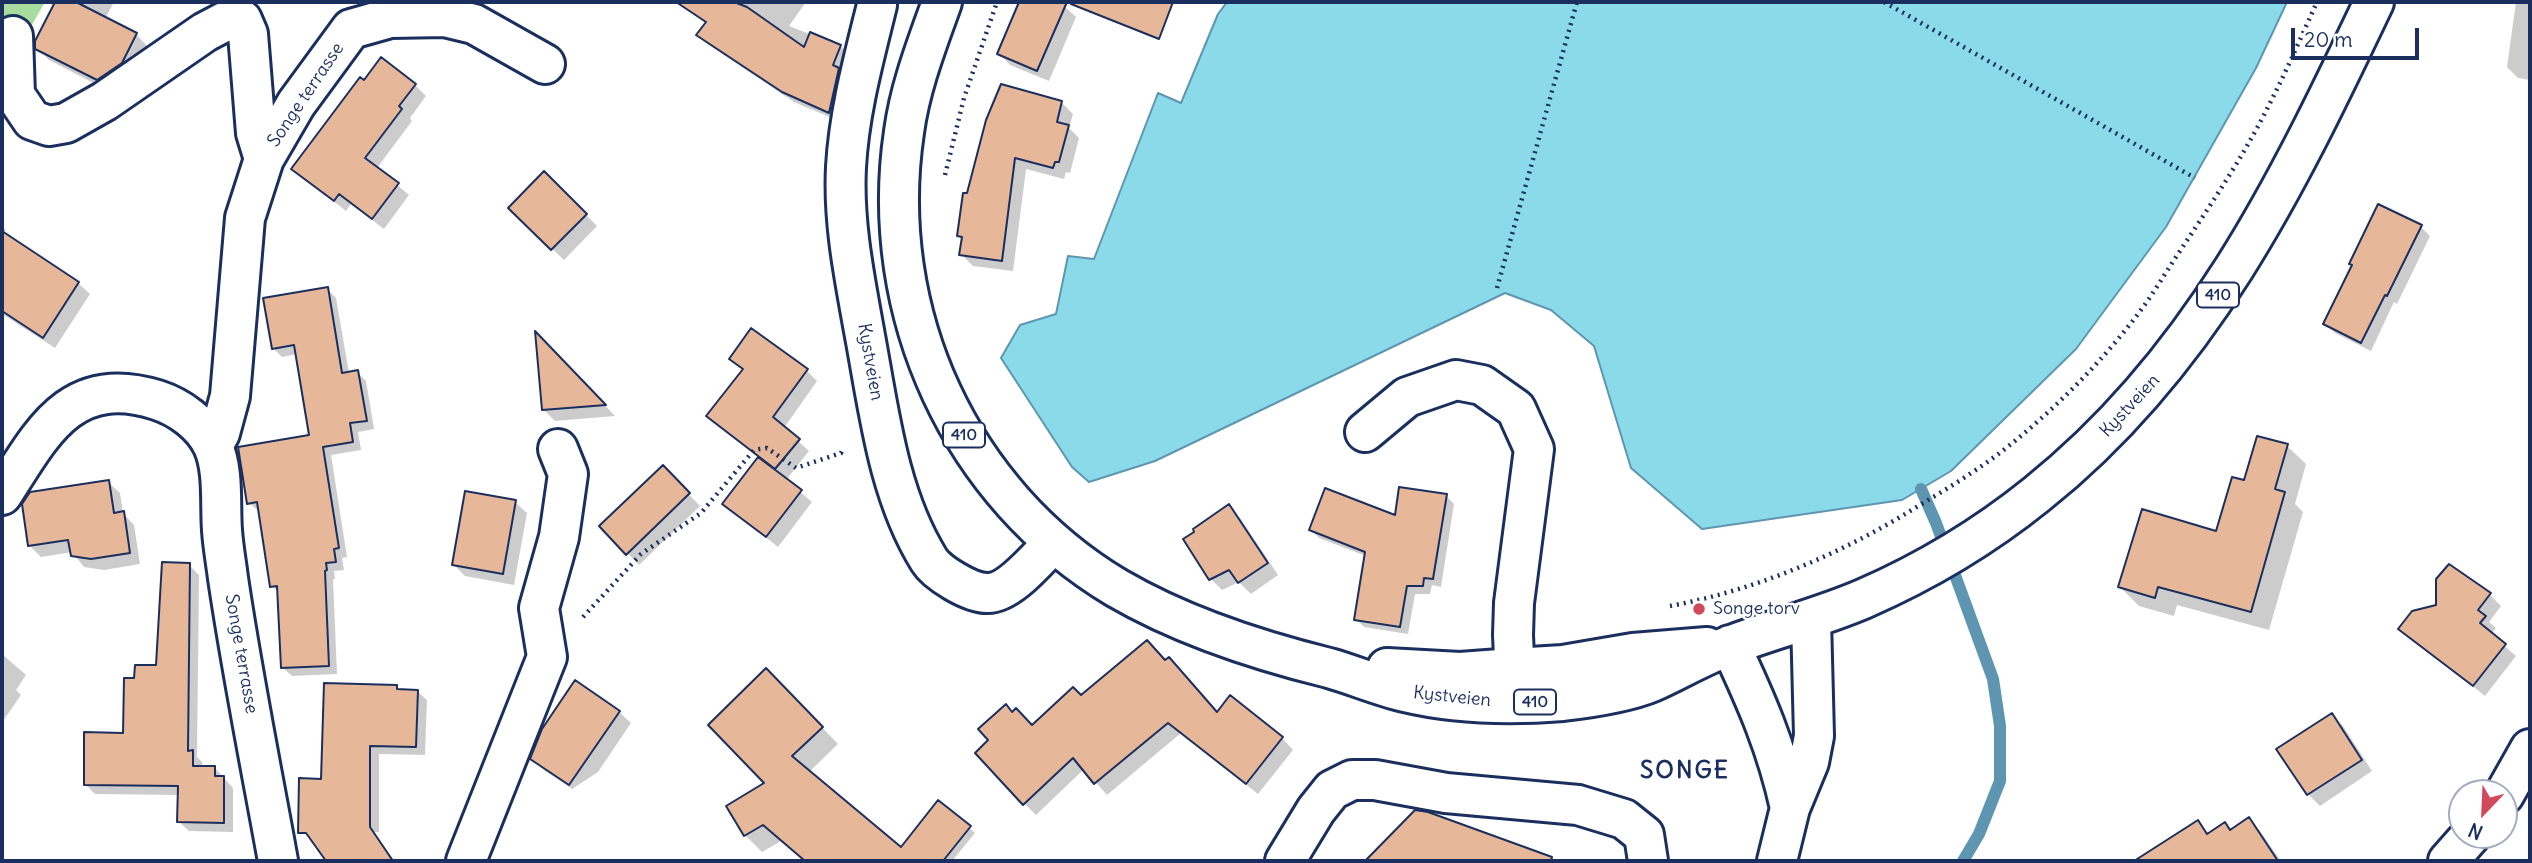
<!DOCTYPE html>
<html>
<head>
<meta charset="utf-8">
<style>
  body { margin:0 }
  #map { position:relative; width:2532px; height:863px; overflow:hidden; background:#fff; font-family:Delius,sans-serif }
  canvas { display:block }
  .frame { position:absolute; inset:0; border:4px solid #1b2f5e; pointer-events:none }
  .north { position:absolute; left:2448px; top:779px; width:70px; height:70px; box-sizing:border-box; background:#fff; border:2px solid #a4acbf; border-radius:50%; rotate:203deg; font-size:19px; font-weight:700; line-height:28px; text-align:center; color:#1b2f5e }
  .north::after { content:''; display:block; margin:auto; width:24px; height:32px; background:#d1495b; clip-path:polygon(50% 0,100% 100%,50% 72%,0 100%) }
  .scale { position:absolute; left:2291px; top:28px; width:128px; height:32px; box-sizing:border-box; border:4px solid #1b2f5e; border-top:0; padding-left:9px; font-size:21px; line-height:24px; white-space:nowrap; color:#1b2f5e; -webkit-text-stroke:5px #fff; paint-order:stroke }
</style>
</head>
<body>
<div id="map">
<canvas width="2532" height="863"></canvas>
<div class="frame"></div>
<div class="north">N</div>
<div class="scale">20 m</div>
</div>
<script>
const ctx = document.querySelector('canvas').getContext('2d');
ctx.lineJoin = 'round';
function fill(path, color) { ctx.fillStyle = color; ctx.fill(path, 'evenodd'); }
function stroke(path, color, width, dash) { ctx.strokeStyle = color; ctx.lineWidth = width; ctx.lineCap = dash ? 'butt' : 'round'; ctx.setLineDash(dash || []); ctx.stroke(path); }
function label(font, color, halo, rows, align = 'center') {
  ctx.font = font + ' Delius,sans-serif'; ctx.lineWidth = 5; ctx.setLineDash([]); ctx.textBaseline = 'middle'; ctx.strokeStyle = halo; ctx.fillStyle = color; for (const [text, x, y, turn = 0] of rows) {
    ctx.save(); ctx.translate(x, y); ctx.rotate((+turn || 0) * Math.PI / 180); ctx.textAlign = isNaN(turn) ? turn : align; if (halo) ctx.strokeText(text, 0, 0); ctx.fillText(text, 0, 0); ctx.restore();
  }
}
const green = new Path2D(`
  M2 2H45L2 77Z`);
const water = new Path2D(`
  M1227 2H2287L2256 68 2166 227 2076 349 1951 471 1902 500 1702 529 1631 468 1594 346 1551 310 1505 293 1155 461 1089 482 1072 467 1001 358 1020 325 1056 314 1068 256 1094 259 1158 93 1181 103 1218 14Z`);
const shadow = new Path2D(`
  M57 2H114L105 19 136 34 147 46 133 74 109 91 49 60 37 48V41Z
  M705 2H806L789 26 840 46 850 56 839 121 794 102 709 45 699 35 706 24 696 13Z
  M1020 2 1027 4V2H1055L1064 6 1076 17 1049 81 1010 65 999 53Z
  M2516 2H2530V80L2518 78 2507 67Z
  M365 83 415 85 426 96 410 118 412 121 377 168 409 195 384 229 351 204 346 211 293 169Z
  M1061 102 1073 114 1069 128 1079 138 1070 173 1066 172 1064 179 1026 169 1013 271 973 266 961 254 963 240 959 236 968 195Z
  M544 173 597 226 564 260 510 208Z
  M2 226 6 230 3 234 78 283 90 294 55 348 2 314Z
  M2421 227 2430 236 2397 304 2394 302 2371 351 2335 333 2326 324Z
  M327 289 336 298 349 373 357 372 366 381 374 429 358 432 361 450 331 455 347 557 342 558 344 570 334 571 335 579H333L337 674 292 676 283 668 279 593 272 586 260 512 249 503 311 437 297 354 282 357 273 348Z
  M538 335 615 416 555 421 544 410Z
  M732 359 807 371 817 381 784 428 809 451 786 480 812 502 778 547 724 504 759 458 709 416 744 371Z
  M2287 446 2306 464 2295 504 2303 512 2269 630 2177 605 2174 616 2139 606 2120 587 2218 533 2246 482Z
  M663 467 700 506 639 565 601 526Z
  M108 482 120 493 123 513 134 525 140 564 104 570 84 567 72 552 41 557 30 546Z
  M1446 496 1454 504 1441 587 1432 585 1430 594H1415L1408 634 1364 627 1356 619 1366 556 1319 538 1311 530 1396 517Z
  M515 502 527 513 514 585 465 576 454 565Z
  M1229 507 1240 518 1278 575 1251 594 1239 582 1222 590 1211 579Z
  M189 565 199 575 197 757 202 762V767H214L233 788V832L189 831 179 822 180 795 95 794 85 784 125 734 136 680 157 667Z
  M2450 566 2490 595 2501 606 2489 622 2496 628 2491 634 2516 656 2485 696 2400 628 2437 606Z
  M2 654 26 675 16 690 21 695 3 721Z
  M576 683 619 712 631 723 598 772 572 789 544 770 532 758Z
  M396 687 400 691H417L427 700 425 755 379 754V832H309L323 780Z
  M783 687 838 744 809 772 901 849 969 828 975 833 952 861H805L781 841 762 852 745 835 767 784Z
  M1081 698 1282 738 1293 750 1258 794 1181 733 1107 795 1084 769 1036 815 1024 803 1013 714 1032 727Z
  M2331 715 2343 726 2372 771 2320 806 2308 794 2279 749Z
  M1416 811 1428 814 1559 861H1367Z
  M2249 819 2260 831 2281 861H2165L2157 849 2198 822 2210 835 2225 825 2231 831Z
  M378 841 395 861H347Z`);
const stream = new Path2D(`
  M1921 489 1936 523 1993 679 2000 726V781L1979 834 1963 861`);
const building = new Path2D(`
  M55 2H76L137 33 122 63 97 80 35 49V41Z
  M676 2H734L747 7 804 47 810 32 841 45 833 65 839 68 829 113 782 92 696 35 706 22Z
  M1019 2H1067L1037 71 997 54Z
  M1071 2H1173L1159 39 1071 4Z
  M381 57 416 84 399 106 402 109 365 158 399 183 372 219 339 194 334 201 291 169 360 77 364 80Z
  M1001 84 1062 101 1057 122 1069 125 1059 162H1055L1053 168 1015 158 1002 261 959 255 962 237 957 236 963 193H967L986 120Z
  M544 171 587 214 551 250 508 208Z
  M2378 204 2422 225 2387 296 2385 295 2361 343 2323 324 2352 265 2349 264Z
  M2 231 79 282 43 338 2 311Z
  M328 287 342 373 358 370 367 421 350 423 353 442 323 447 339 548 334 549 336 562 326 563 327 570 325 571 329 666 281 668 277 586 270 587 257 502 247 504 238 447 309 435 294 345 272 349 263 298Z
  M751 328 808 369 773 417 800 439 775 469 706 416 743 369 729 359Z
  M535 331 606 405 542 410Z
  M2257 436 2288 444 2275 489 2285 492 2251 612 2158 587 2155 598 2118 587 2142 509 2216 531 2232 477 2244 480Z
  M758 457 802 490 766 537 722 504Z
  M663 465 690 493 626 555 599 526Z
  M109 480 114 513 124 511 130 553 91 559 71 556 68 540 28 546 22 504 30 492Z
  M1399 487 1447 494 1433 579 1424 578 1423 586H1407L1400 627 1354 620 1365 552 1309 530 1325 488 1395 515Z
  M465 491 516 500 503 574 452 565Z
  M1229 504 1268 563 1238 583 1229 570 1209 580 1183 539 1194 532 1193 529Z
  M162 562 190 563 188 751 193 750V766H215V776H224V823L177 822 178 786 84 785V732L123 733 124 678H134L135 665H156Z
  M2449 564 2491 593 2478 610 2486 616 2480 623 2506 644 2473 686 2398 629 2412 611 2436 605V579Z
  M1147 640 1165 660 1169 657 1217 712 1230 695 1283 737 1246 784 1168 723 1094 784 1073 758 1023 805 975 753 988 740 978 729 1006 704 1012 712 1016 708 1032 725 1073 687 1081 695Z
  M766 668 823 727 792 756 901 847 938 800 971 826 943 861H805L763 825 744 836 726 806 764 783 708 725Z
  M575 680 620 711 569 785 530 759 542 729Z
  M324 683 397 685V689L418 690 416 747 370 746V827L393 861H326L306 833H298L299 778 321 779Z
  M2332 713 2362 760 2307 795 2276 749Z
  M1415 810 1428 812 1552 857 1551 861H1365Z
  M2249 817 2278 861H2134L2198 820 2207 834 2225 822 2230 830Z`);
const path = new Path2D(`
  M1884 2 2195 178
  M945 175 964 98 997 2
  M1497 288 1577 2
  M1670 606C1756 590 1841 554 1915 508 1950 487 1985 466 2016 440 2061 403 2103 360 2138 314 2154 293 2167 270 2182 248 2213 201 2245 154 2270 103 2287 70 2302 35 2317 2
  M583 617 641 554 701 513 754 450 767 448 796 468 841 453 843 449`);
const minor = new Path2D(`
  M877 5C864 58 849 112 846 167 843 224 855 280 865 336 879 411 888 494 929 560 937 573 970 593 987 593 1009 594 1038 558 1053 543
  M13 36 15 95 32 120 49 126 66 123 105 101 205 32 226 21 242 20 248 34 256 133 264 159
  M1365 432 1407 397 1456 380 1482 385 1516 409 1534 449 1514 603 1513 635 1516 701
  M213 446 220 433 230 396 245 218 264 159 296 104 351 29 390 18 445 17 474 24 545 64
  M2 495C42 433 70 373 157 400 179 407 203 424 213 446 224 471 220 504 222 530 223 546 226 562 228 578 242 673 261 767 278 861
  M466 861 547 657 539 608 559 537 568 474 558 449
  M1285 861 1316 810 1332 790 1352 780H1375L1446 793 1578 805 1624 819 1644 835 1648 861`);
const major = new Path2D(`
  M942 2C927 44 910 87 904 132 877 313 960 494 1117 588 1182 626 1256 650 1329 668 1354 675 1379 686 1405 692 1455 704 1512 705 1563 701 1589 698 1628 692 1652 682 1679 670 1705 654 1734 644 1777 628 1821 617 1863 599 1925 572 1985 536 2037 494 2201 363 2286 187 2374 2
  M1730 645C1756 700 1777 748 1790 808
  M1387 668 1460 672 1514 668 1563 665 1633 653 1707 647
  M2504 795 2530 749
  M1777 861 1790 808 1809 762 1814 736 1811 619
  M2448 861 2471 835`);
const markers = [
  [1699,609,7,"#d1495b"]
];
const shields = [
  [2218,295,42],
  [964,435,42],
  [1535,702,42]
];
const shieldNames = [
  ["410",2218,295],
  ["410",964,435],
  ["410",1535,702]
];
const streetNames = [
  ["Songe terrasse",306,95,-56],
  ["Kystveien",870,362,80],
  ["Kystveien",2130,406,-47],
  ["Songe terrasse",241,654,80],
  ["Kystveien",1452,697,6]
];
const poiNames = [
  ["Songe torv",1713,609]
];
const districtNames = [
  ["SONGE",1685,771]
];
fill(green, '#a8dc9e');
fill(water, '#8bdae9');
stroke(water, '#5e96b1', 2);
fill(shadow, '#0003');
stroke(stream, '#5e96b1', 12);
fill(building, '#e7b799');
stroke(building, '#1b2f5e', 2);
stroke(minor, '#1b2f5e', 44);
stroke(major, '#1b2f5e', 44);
stroke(path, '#1b2f5e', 4.5, [2, 5]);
stroke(minor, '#fff', 38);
stroke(major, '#fff', 38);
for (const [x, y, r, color] of markers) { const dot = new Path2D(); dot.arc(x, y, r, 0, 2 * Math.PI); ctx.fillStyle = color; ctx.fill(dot); stroke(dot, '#fff', 2.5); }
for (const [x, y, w] of shields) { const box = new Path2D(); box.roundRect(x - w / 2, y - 12.5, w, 25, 5); ctx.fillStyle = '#fff'; ctx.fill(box); stroke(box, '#1b2f5e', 2); }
label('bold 16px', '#1b2f5e', null, shieldNames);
label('18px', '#1b2f5e', '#fff', streetNames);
label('18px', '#1b2f5e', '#fff', poiNames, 'left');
ctx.letterSpacing = '2px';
label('bold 24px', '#1b2f5e', '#fff', districtNames);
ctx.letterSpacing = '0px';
</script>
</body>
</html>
